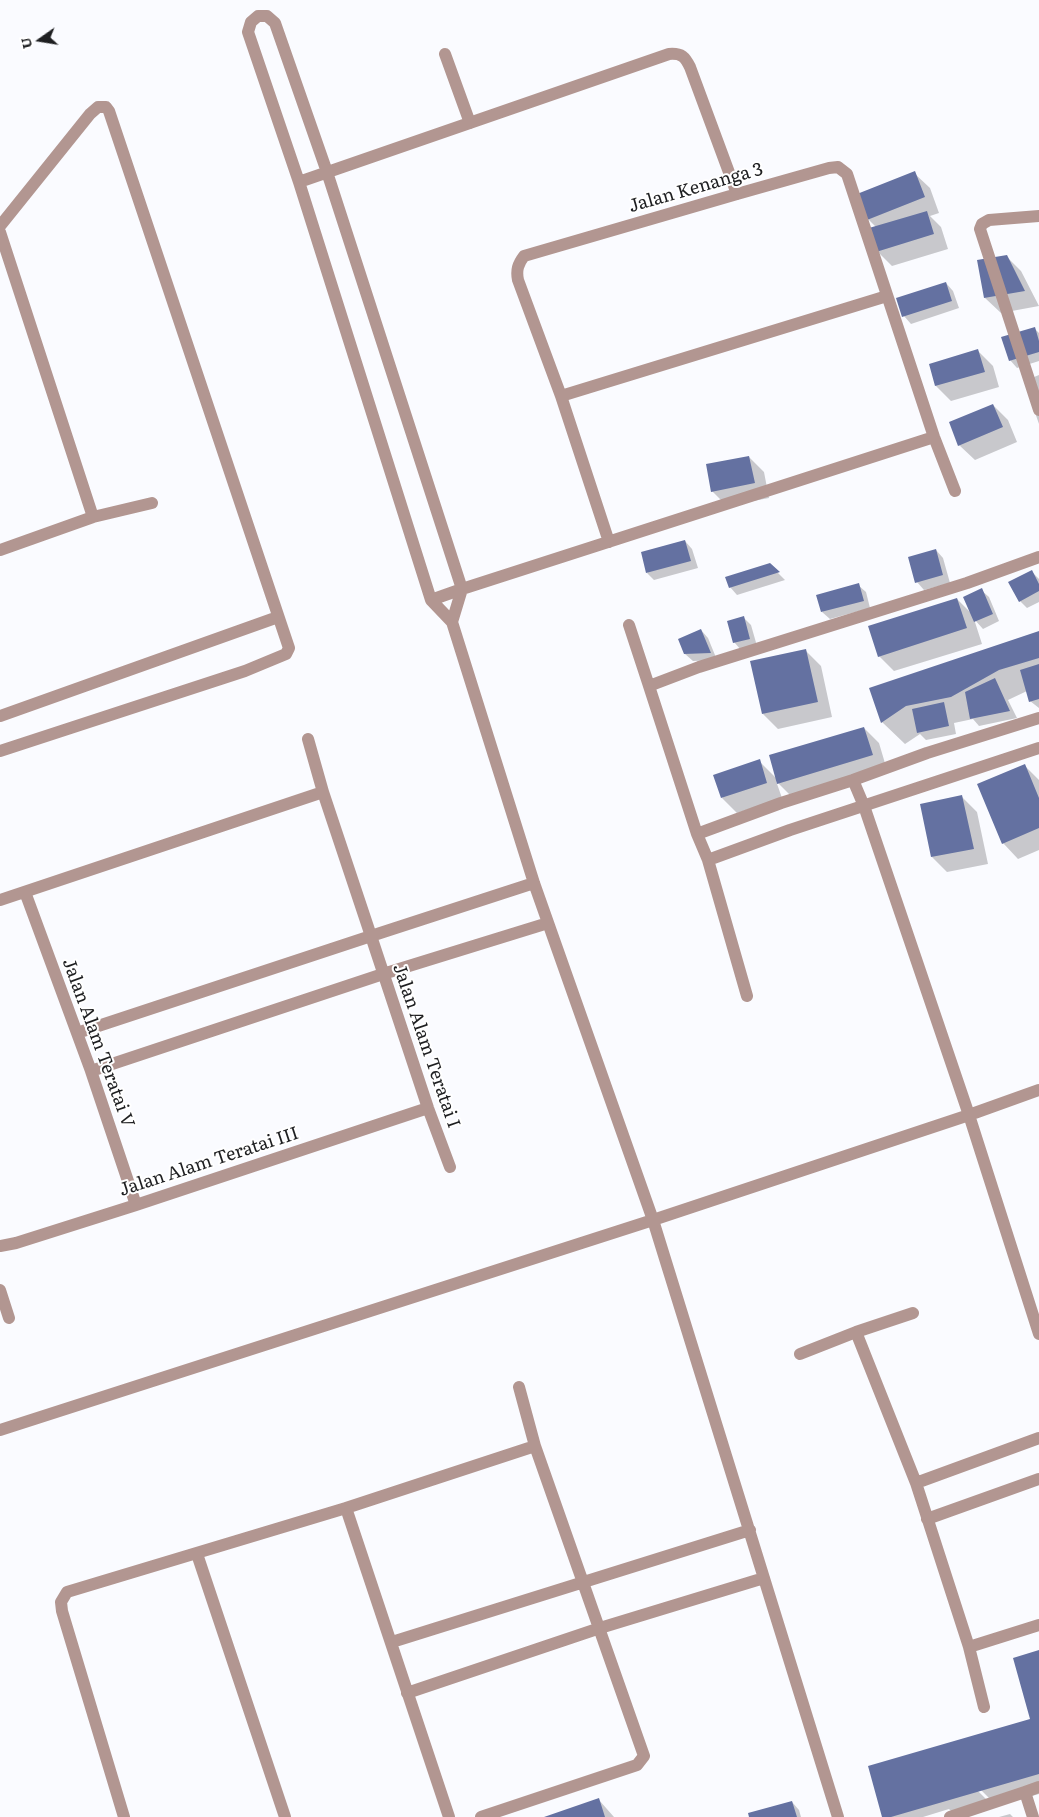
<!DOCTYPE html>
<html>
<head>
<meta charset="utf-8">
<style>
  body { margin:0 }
  #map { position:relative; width:1039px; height:1817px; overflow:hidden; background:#fafbff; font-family:Literata,serif }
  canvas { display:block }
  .north { position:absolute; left:15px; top:15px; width:50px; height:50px; -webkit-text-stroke:4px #fff; paint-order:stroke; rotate:257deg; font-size:14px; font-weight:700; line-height:20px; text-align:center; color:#1e1f21 }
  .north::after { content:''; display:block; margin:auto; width:18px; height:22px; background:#1e1f21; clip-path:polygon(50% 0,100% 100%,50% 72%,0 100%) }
</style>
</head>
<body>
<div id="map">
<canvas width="1039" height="1817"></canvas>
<div class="north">U</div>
</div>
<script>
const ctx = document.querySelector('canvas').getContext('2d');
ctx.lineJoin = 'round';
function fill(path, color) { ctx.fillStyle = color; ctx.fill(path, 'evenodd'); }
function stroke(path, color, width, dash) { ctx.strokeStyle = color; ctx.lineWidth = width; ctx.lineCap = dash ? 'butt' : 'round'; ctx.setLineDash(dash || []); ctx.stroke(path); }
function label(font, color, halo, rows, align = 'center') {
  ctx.font = font + ' Literata,serif'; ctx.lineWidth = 4; ctx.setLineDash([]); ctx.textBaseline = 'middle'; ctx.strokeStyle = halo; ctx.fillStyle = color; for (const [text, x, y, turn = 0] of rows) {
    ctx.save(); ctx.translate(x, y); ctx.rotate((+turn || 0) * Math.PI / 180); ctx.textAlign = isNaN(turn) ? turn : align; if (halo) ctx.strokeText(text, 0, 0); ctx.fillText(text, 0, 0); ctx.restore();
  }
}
const shadow = new Path2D(`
  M914 173 930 188 939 213 930 216 941 227 948 249 892 266 877 251 876 227 869 220 859 195Z
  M1006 256 1021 271 1039 306 1001 313 985 298Z
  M946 283 953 291 959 308 911 324 904 316Z
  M1034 328 1039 333V361L1017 368 1010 360Z
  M977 350 993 366 999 387 951 401 936 386 930 365Z
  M1039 375V424L1024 381Z
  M993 405 1008 420 1017 442 975 460 959 445Z
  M749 457 764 472 769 498 727 506 712 491Z
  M685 541 692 549 698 568 654 580 647 573Z
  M936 550 943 558 950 583 924 590 917 582Z
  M769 564 785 580 737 595 730 587Z
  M1031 571 1039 579V602L1027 608 1020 601Z
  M858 585 866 592 870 608 830 619 822 612Z
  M981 590 989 597 999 621 983 629 974 619 982 644 894 671 879 656 957 599 972 614Z
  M744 618 751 625 757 646 741 650 734 642Z
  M701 630 708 638 717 660 693 661 685 654Z
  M1039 633V708L1030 701 1027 691 1008 700 1017 718 979 726 973 719 954 723 956 734 926 740 920 734 905 744 882 722 871 689Z
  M806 651 821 666 832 717 778 729 763 714Z
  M864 728 879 743 887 770 793 798 776 781 782 798 737 813 722 798 759 761 776 778Z
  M1024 765 1039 780V850L1018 859 1003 843Z
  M962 797 977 812 988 864 947 872 932 857Z
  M1039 1652V1794L997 1806 977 1786 975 1788 986 1799 957 1817 949 1809 923 1817H884L1032 1720Z
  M599 1800 614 1817H547Z
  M792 1802 799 1810 801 1817H751Z
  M1010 1814 1013 1817H999Z`);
const building = new Path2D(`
  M915 171 925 197 867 220 857 194Z
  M927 211 934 234 876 252 869 228Z
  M1007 255 1025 291 984 298 977 260Z
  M946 282 952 301 902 317 896 298Z
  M1035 327 1039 341V352L1009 361 1001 337Z
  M978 349 985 372 935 386 929 364Z
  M993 404 1003 427 958 446 949 422Z
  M749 456 755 483 711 492 706 464Z
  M685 540 691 561 646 573 641 552Z
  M936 549 943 575 915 583 908 557Z
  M770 563 780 572 729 588 725 577Z
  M1032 570 1039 584V591L1019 602 1008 582Z
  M859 583 864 601 821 612 816 595Z
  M982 588 993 614 974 622 963 597Z
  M957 598 967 628 878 657 868 626Z
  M744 616 750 639 733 643 727 621Z
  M701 629 711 653 684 654 678 639Z
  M1039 631V658L999 670 951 697 906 706 881 723 869 688Z
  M806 649 818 702 762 714 750 661Z
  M1039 664V699L1029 702 1020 670Z
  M995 678 1010 711 970 719 965 692Z
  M944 702 949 726 917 733 912 709Z
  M864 727 873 755 777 784 769 755Z
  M760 759 767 783 721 798 713 775Z
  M1025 764 1039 798V828L1002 844 977 784Z
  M962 795 974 849 931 857 920 804Z
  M1039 1650V1774L891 1817H882L868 1766 1030 1719 1013 1658Z
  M599 1798 605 1817H544Z
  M792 1801 797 1817H749L748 1813Z`);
const minor = new Path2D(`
  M445 54 470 123
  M299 182 669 54C682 53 685 57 690 67L737 194
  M1039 216 989 220 982 224 980 229 1039 410
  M0 226 90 114 98 107H106L109 111 289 648 286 654 245 671 0 751
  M0 232 93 517
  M561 396 887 296
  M609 542 561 396 518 280C516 270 518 264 524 256L737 194 829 168 838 167 847 174 934 437 955 491
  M0 550 93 517 152 503
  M431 600 462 589 934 437
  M452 622 462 589 327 172 275 23 267 16H258L251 22 248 32 299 182 431 600 452 622 534 883 653 1220 838 1817
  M629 625 649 686
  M0 716 278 617
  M308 739 323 792 371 936 534 883
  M853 780 864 806 969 1115 1039 1090
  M697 834 781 803 853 780 927 753 1039 718
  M708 860 790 830 1039 748
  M25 892 91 1071 136 1205
  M0 900 323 792
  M747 996 708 860 697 834 649 686 699 667 967 583 1039 557
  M77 1033 371 936 428 1108 450 1167
  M91 1071 383 974 548 923
  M0 1246 16 1243 136 1205 428 1108
  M0 1290 9 1318
  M913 1313 856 1332 916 1483 969 1647 1039 1625
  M800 1354 856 1332
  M519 1387 535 1446
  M0 1430 653 1220 969 1115 1039 1334
  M916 1483 1039 1438
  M927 1519 1039 1479
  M197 1554 285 1817
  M392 1642 750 1530
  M969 1647 984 1707
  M407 1693 600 1628 764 1578
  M1025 1792 1039 1787
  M124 1817 62 1611 61 1602 67 1592 346 1508
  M449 1817 346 1508 535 1446 644 1756 637 1765 481 1817
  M950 1817 1025 1792 1033 1817`);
const streetNames = [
  ["Jalan Kenanga 3",696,188,-16],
  ["Jalan Alam Teratai V",98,1043,70],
  ["Jalan Alam Teratai I",426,1046,71],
  ["Jalan Alam Teratai III",209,1162,-18]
];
fill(shadow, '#0003');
fill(building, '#6471a1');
stroke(minor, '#b29691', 12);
label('18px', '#1e1f21', '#fff', streetNames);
</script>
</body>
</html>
